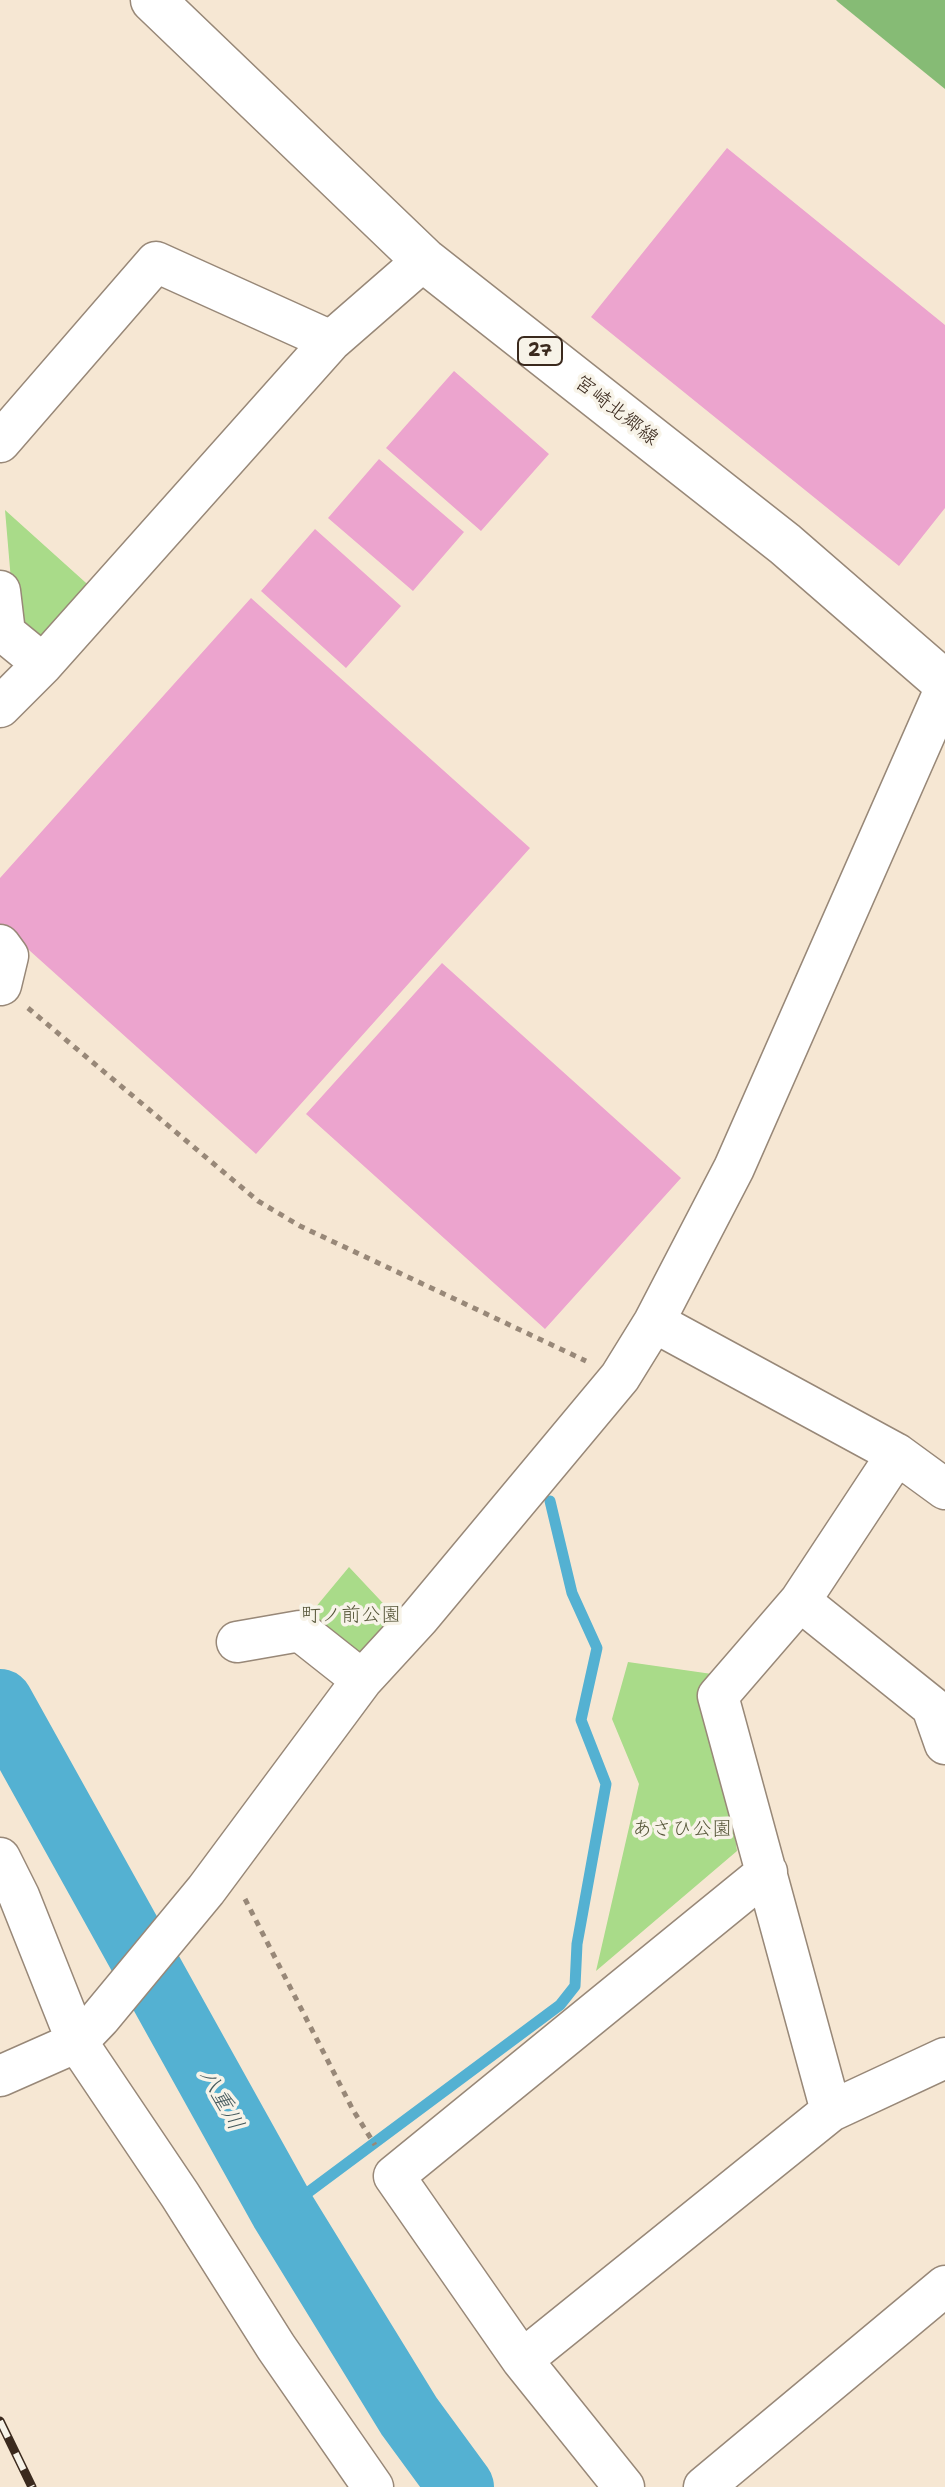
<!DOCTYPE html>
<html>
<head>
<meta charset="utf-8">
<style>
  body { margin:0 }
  canvas { display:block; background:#f6e7d3 }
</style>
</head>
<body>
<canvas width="945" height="2487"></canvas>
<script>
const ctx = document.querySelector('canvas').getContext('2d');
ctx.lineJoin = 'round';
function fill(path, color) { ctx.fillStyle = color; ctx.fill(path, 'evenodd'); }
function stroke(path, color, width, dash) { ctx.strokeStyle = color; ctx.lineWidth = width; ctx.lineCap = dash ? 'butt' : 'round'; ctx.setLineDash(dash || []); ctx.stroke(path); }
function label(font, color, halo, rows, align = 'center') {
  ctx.font = font + ' "Shantell Sans","Klee One",sans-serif'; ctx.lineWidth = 7; ctx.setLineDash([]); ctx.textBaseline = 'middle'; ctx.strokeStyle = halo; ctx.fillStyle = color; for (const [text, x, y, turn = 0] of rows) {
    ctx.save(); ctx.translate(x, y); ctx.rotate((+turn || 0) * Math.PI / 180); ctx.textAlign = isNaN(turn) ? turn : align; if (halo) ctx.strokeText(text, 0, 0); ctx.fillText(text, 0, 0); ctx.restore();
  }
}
const green = new Path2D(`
  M5 510 95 591 53 636H30L13 604Z
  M349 1567 395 1616 355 1661 305 1620Z
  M628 1662 712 1674 737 1851 596 1971 639 1784 612 1719Z`);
const forest = new Path2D(`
  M836 0H945V89L838 2Z`);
const stream = new Path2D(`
  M283 2211 560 2005 575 1986 577 1944 606 1784 581 1720 597 1648 572 1593 550 1501`);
const river = new Path2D(`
  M0 1702 283 2211 409 2416 461 2487`);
const building = new Path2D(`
  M727 148 945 325V508L899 566 591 317Z
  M454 371 549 454 481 531 386 448Z
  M379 459 464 532 413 591 328 518Z
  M315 529 401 606 346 668 261 591Z
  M251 598 530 848 256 1154 0 924V878Z
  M442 963 681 1178 545 1329 306 1114Z`);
const path = new Path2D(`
  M28 1008 258 1201 300 1226 586 1361
  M245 1899 353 2110 375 2145`);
const street = new Path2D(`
  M0 442 156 262 331 341
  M0 591 5 633 43 664
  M0 707 43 664 331 341 424 260
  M0 945 8 956 1 985
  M654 1322 897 1454 945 1489
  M800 1601 932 1707 945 1744
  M237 1642 300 1631 362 1680
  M0 1858 19 1896 77 2042 180 2195 276 2347 373 2487
  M0 2076 77 2042 100 2018 206 1890 362 1680 419 1618 620 1377 654 1322 734 1168 945 689
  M831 2111 718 1696 800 1601 897 1454
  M522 2360 831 2111 945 2058
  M624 2487 522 2360 394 2176 767 1872
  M704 2487 945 2286`);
const primary = new Path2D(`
  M153 0 424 260 785 544 945 683`);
const rail = new Path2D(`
  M0 2421 32 2487`);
const shields = [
  [540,351,44]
];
const shieldNames = [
  ["27",540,351]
];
const streetNames = [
  ["宮崎北郷線",616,411,38]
];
const parkNames = [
  ["町ノ前公園",351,1616],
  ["あさひ公園",682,1830]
];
const waterNames = [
  ["八重川",221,2100,61]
];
fill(green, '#a9db89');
fill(forest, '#86bb75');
stroke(stream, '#54b1d2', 11);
stroke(river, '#54b1d2', 66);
fill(building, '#eca4ce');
stroke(street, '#988878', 43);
stroke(primary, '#988878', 47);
stroke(path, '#988878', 5, [6, 6]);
stroke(street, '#fff', 40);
stroke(primary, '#fff', 44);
stroke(rail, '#3b2a1e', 9);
stroke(rail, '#f7f3e8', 6, [18]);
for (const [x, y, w] of shields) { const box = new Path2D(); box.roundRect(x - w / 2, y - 14, w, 28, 6); ctx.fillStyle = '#f7f3e8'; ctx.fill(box); stroke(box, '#3b2a1e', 2); }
label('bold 18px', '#3b2a1e', null, shieldNames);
label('20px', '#3b2a1e', '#f7f3e8', streetNames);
label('20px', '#565639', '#f7f3e8', parkNames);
label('italic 22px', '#44595d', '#f7f3e8', waterNames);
</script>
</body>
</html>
